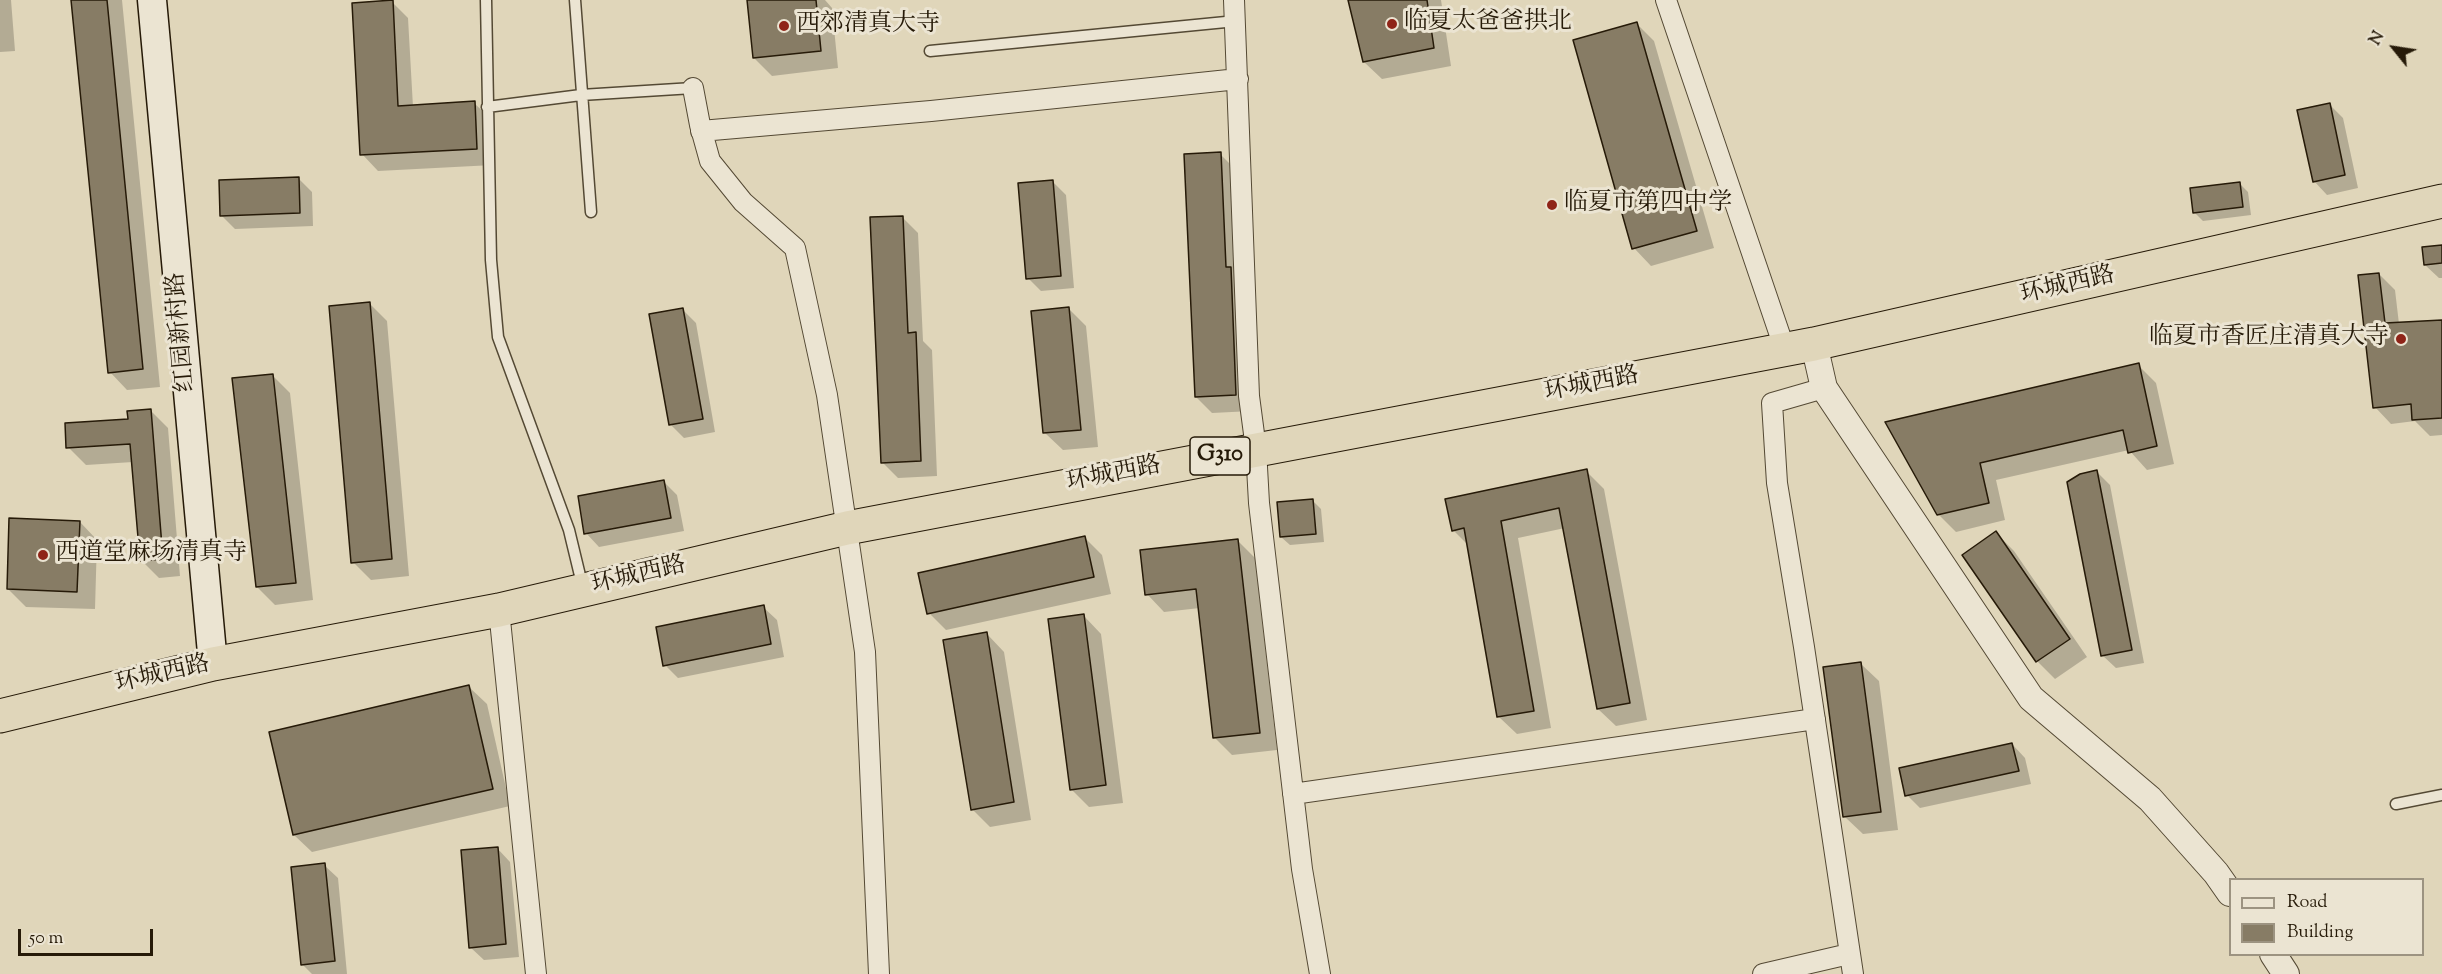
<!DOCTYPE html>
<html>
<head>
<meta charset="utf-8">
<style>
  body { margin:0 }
  #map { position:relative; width:2442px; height:974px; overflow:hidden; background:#e0d6ba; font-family:"Sorts Mill Goudy",serif }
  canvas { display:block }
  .legend { position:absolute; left:2229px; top:878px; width:195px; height:78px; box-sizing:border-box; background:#ebe4d2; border:2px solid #9c9381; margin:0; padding:8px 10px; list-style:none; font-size:18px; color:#261a08 }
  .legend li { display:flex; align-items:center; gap:12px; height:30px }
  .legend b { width:30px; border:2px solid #9c9381 }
  .north { position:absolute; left:2364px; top:18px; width:60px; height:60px; -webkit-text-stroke:4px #ebe4d2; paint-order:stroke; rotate:300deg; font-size:16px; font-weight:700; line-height:24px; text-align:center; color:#261a08 }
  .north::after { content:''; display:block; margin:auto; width:21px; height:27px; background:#261a08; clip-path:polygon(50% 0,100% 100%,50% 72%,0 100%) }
  .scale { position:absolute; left:18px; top:929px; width:135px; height:27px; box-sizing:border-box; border:3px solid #261a08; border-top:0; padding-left:8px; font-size:18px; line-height:21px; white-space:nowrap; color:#261a08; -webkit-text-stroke:4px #ebe4d2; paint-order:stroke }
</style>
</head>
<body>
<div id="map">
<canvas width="2442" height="974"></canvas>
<ul class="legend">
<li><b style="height:8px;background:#ebe4d2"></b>Road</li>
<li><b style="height:16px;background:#877c65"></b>Building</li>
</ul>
<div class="north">N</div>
<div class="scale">50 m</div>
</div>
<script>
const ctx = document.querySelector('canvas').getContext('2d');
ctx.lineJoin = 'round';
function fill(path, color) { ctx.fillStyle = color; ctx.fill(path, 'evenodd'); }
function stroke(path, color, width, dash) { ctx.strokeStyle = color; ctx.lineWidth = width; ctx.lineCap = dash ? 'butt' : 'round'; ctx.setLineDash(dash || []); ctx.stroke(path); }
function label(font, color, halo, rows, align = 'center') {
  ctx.font = font + ' "Sorts Mill Goudy","Noto Serif SC",serif'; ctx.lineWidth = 6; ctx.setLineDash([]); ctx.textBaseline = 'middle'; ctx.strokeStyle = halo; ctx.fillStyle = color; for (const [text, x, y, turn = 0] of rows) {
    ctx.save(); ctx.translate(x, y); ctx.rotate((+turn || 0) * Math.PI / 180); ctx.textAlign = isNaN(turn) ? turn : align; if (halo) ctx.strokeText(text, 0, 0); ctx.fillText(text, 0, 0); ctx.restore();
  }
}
const shadow = new Path2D(`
  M0 0H11L15 51 0 52Z
  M73 0H122L160 387 127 390 110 372Z
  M748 0H825L832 8 838 68 772 76 754 58Z
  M1350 0H1441L1451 66 1382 79 1364 62Z
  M392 2 408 18 413 107 474 103 491 119 493 165 378 171 362 154Z
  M1636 23 1654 41 1714 248 1651 266 1634 248Z
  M2329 104 2343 118 2358 188 2327 195 2314 181Z
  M1220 154 1236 170 1252 411 1212 413 1196 397Z
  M299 179 312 192 313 226 235 229 221 215Z
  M1053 182 1066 195 1074 288 1041 291 1028 278Z
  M2239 183 2248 192 2251 215 2203 221 2194 212Z
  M902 217 918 233 923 341 932 350 937 476 898 478 882 462Z
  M2442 246V278H2439L2425 265Z
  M2379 274 2395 290 2399 324 2442 321V435L2430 436 2415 421 2391 424 2375 407Z
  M369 303 387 321 409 576 371 580 353 562Z
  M682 309 696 323 715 432 684 438 670 424Z
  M1069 309 1086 326 1098 447 1063 450 1045 433Z
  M2138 365 2156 383 2174 464 2147 470 2129 450 1996 480 2005 520 1956 532 1938 514 1888 423Z
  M272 375 290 393 313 600 275 605 257 587Z
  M150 410 168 428 180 576 159 578 141 560 133 462 86 465 68 447Z
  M1586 471 1604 489 1647 720 1616 726 1598 709 1565 528 1518 538 1551 728 1517 734 1499 717 1469 546 1453 530Z
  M2097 472 2110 485 2144 663 2116 668 2102 655Z
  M664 482 677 495 684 531 599 547 586 533Z
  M1312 500 1321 509 1324 542 1290 545 1281 537Z
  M80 522 97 540 95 609 26 607 8 589Z
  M1996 533 2014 551 2087 657 2055 679 2037 661Z
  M1084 537 1102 555 1111 594 946 630 929 613Z
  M1237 540 1255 558 1277 750 1232 755 1215 738 1200 608 1164 612 1147 594Z
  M763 607 777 620 784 657 678 678 665 665Z
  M1084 616 1101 634 1123 803 1089 807 1072 790Z
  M987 634 1004 652 1031 820 990 827 972 809Z
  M1861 664 1879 681 1898 830 1863 834 1845 817Z
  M469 687 487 704 510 806 312 852 294 835Z
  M2012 744 2025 758 2031 784 1920 808 1907 795Z
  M497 848 510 862 519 957 484 960 470 947Z
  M324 865 338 878 347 974H312L302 964Z`);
const building = new Path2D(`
  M71 0H107L143 369 108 373Z
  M393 0 398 106 475 101 477 149 360 155 352 3Z
  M747 0H816L821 51 753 58Z
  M1348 0H1427L1434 48 1363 62Z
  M1637 22 1697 231 1632 249 1573 40Z
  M2330 103 2345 175 2313 182 2297 110Z
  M1221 152 1226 267H1231L1236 395 1195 397 1184 154Z
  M299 177 300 213 220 216 219 180Z
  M1053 180 1061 276 1026 279 1018 183Z
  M2240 182 2243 207 2193 213 2190 188Z
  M903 216 908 333 916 332 921 461 881 463 870 217Z
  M2442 245V263L2424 265 2422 247Z
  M2379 273 2385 323 2442 320V418L2412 420 2411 404 2373 408 2358 275Z
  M370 302 392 559 351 563 329 306Z
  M1069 307 1081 430 1043 433 1031 311Z
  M683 308 703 419 669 425 649 314Z
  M2139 363 2157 446 2128 453 2123 430 1980 463 1989 503 1937 515 1885 422Z
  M273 374 296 583 256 587 232 378Z
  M151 409 163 559 140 561 130 444 66 448 65 423 128 419 127 411Z
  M1587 469 1630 703 1597 709 1559 508 1501 521 1534 711 1497 717 1464 528 1452 531 1445 499Z
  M2097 470 2132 650 2101 656 2067 482 2080 474Z
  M664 480 671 518 584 534 578 496Z
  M1313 499 1316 534 1280 537 1277 502Z
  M9 518 80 521 77 592 7 589Z
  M1996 531 2070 639 2036 662 1962 555Z
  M1085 536 1094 577 927 614 918 573Z
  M1238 539 1260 733 1213 738 1196 589 1145 595 1140 550Z
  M764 605 771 644 663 666 656 627Z
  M1084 614 1106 785 1070 790 1048 619Z
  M987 632 1014 802 971 810 943 640Z
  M1861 662 1881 812 1843 817 1823 667Z
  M469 685 493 789 293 835 269 732Z
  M2012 743 2019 771 1905 796 1899 768Z
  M498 847 506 944 469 948 461 850Z
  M325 863 335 961 301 965 291 867Z`);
const service = new Path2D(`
  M486 0 491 260 498 337 569 530 583 588
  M575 0 591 212
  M930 51 1236 21
  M487 107 581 95 693 88
  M2396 804 2442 795`);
const minor = new Path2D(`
  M1234 0 1249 396 1256 449 1259 503 1302 869 1320 974
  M1666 0 1785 350
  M693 88 700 125 710 161 743 202 795 248 827 395 865 652 879 974
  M701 131 931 111 1238 79
  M1824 388 1772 403 1777 483 1804 647 1853 974
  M499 610 536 974
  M1293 794 1815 719
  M1763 974 1849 954`);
const tertiary = new Path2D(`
  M1814 344 1824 388 2031 698 2150 799 2216 873 2230 893
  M2273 954 2286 974`);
const secondary = new Path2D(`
  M152 0 213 664`);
const trunk = new Path2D(`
  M0 716 213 664 499 610 847 528 1814 344 2442 201`);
const markers = [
  [1392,24,6,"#8f2418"],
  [784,26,6,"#8f2418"],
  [1552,205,6,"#8f2418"],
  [2401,339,6,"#8f2418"],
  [43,555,6,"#8f2418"]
];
const shields = [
  [1220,456,60]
];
const shieldNames = [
  ["G310",1220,456]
];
const poiNames = [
  ["临夏太爸爸拱北",1404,24],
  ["西郊清真大寺",796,26],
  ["临夏市第四中学",1564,205],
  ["临夏市香匠庄清真大寺",2389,339,"right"],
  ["西道堂麻场清真寺",55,555]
];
const streetNames = [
  ["环城西路",2068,287,-13],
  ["红园新村路",183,332,-95],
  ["环城西路",1592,386,-11],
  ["环城西路",1114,476,-11],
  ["环城西路",639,577,-13],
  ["环城西路",163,676,-13]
];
fill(shadow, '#0003');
fill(building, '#877c65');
stroke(building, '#261a08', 1.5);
stroke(service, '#544934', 13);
stroke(minor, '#544934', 22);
stroke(tertiary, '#544934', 28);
stroke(secondary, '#261a08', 31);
stroke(trunk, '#261a08', 35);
stroke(service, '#ebe4d2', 10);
stroke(minor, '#ebe4d2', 20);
stroke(tertiary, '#ebe4d2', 26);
stroke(secondary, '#ebe4d2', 28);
stroke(trunk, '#e0d6ba', 33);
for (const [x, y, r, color] of markers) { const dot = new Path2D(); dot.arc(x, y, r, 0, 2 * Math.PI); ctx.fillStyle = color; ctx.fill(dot); stroke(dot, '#ebe4d2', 2); }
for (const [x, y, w] of shields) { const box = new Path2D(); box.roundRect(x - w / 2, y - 19, w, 38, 4.5); ctx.fillStyle = '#ebe4d2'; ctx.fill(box); stroke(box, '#261a08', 1.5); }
label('bold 22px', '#261a08', null, shieldNames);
label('24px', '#261a08', '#ebe4d2', poiNames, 'left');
label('24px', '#261a08', '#ebe4d2', streetNames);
</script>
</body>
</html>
